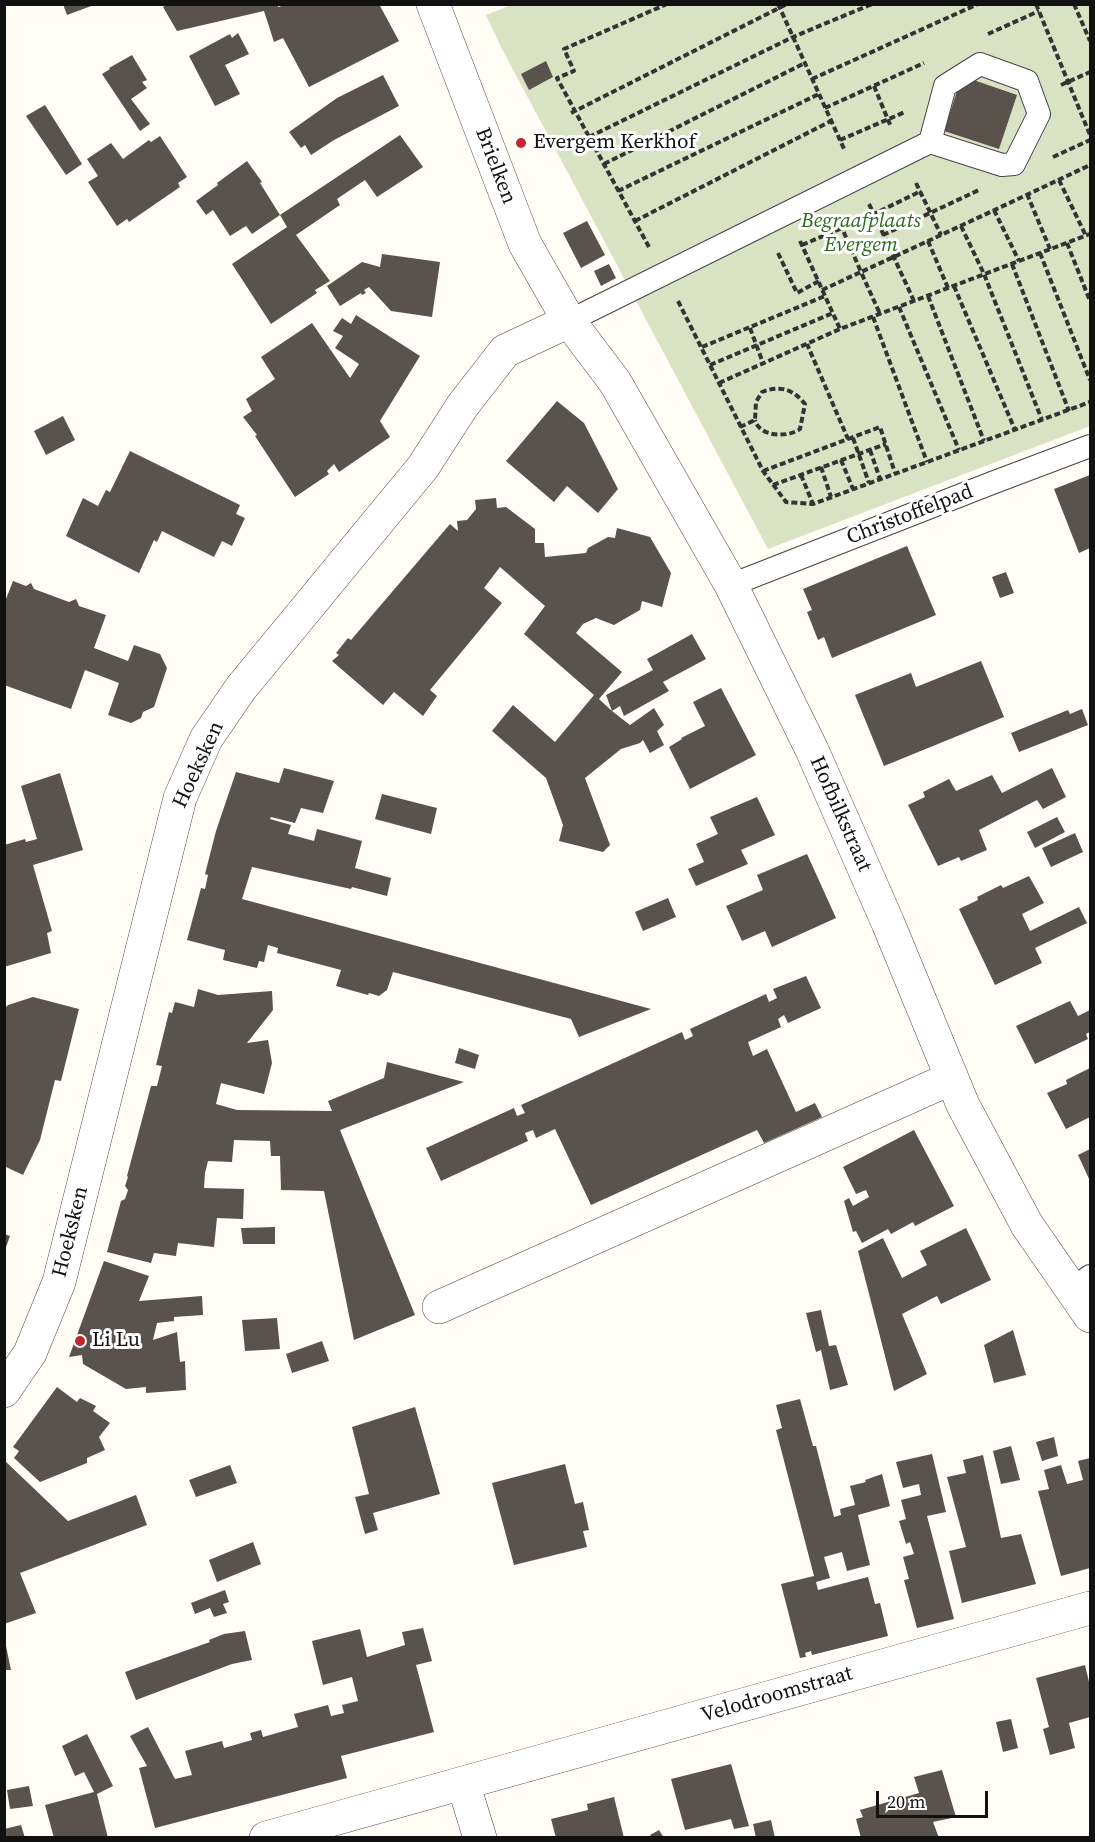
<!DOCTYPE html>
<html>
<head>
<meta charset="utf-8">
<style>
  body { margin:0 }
  #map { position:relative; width:1095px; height:1842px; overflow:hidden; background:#fffdf5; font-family:"Source Serif 4",serif }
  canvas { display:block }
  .frame { position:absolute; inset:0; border:6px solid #111; pointer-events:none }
  .scale { position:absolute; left:876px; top:1791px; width:112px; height:27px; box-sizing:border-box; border:3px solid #111; border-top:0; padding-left:8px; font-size:18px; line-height:21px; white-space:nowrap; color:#111; -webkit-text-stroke:4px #fff; paint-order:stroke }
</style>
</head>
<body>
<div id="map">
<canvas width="1095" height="1842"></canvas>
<div class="frame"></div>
<div class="scale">20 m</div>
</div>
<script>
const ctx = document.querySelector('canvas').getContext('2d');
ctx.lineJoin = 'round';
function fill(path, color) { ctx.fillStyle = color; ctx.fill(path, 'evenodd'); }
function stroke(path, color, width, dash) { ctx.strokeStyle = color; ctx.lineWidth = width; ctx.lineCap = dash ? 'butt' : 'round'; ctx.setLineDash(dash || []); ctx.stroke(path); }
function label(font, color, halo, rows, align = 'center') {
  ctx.font = font + ' "Source Serif 4",serif'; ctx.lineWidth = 6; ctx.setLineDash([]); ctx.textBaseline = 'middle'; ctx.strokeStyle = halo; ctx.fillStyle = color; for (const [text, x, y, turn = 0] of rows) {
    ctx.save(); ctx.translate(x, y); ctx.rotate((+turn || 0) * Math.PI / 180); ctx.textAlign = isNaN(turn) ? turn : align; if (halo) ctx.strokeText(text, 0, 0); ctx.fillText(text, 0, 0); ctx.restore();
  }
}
const cemetery = new Path2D(`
  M514 4 1090 5V426L768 549 501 47 486 15Z`);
const building = new Path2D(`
  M63 4H94V5L67 15Z
  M168 4H278V7L289 4H379L399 41 309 87 283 38 274 42 264 11 177 31 163 7Z
  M238 33 249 54 225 65 240 94 215 106 189 56 230 34 232 38Z
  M132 55 147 80 142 82 147 88 131 99 150 124 140 131 102 74 110 69 109 68Z
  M546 61 553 77 529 90 521 74Z
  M383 75 399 106 334 140 311 155 305 145 301 148 289 132 337 98Z
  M962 76 1017 95 999 149 944 131Z
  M45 105 82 164 66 175 26 116Z
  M400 135 423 167 377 197 365 180 337 199 340 205 296 235 330 281 315 290 317 293 271 324 232 264 287 227 280 215 252 234 246 226 230 236 213 210 206 215 196 201 218 185 217 183 247 161 262 182 260 183 280 215Z
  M160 136 187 177 178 183 180 187 129 222 127 219 117 226 88 182 98 176 87 159 111 143 123 159 149 140 151 142Z
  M587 221 605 255 581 268 563 233Z
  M382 254 440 262 432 317 391 311 369 287 364 290 366 293 362 295 361 293 340 306 327 286 362 262 380 267Z
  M609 264 616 278 601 286 594 271Z
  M356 315 420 356 380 421 390 437 339 472 334 464 327 471 329 474 295 497 255 436 257 435 243 417 252 411 246 399 275 379 261 357 312 323 350 378 359 364 335 348 343 336 333 331 342 318 351 324Z
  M557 401 584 423 618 489 598 513 567 486 554 502 506 461Z
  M63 416 75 440 46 455 34 431Z
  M130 451 240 505 236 514 245 518 232 546 222 541 214 557 162 531 157 542 154 540 139 573 66 536 83 498 98 506 106 490 110 492Z
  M1090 475V548L1079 553 1054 489Z
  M496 498 497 508 506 507 535 529V543H544L545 557 586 553 588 548 608 537 615 538 617 528 650 537 671 573 662 607 642 601 640 610 614 625 596 618 583 624 576 633 622 672 599 699 612 711 606 695 653 670 647 659 692 634 706 659 663 682 669 691 624 716 620 706 612 711 630 725 654 708 664 725 657 731 664 745 650 753 643 740 640 743 621 749 585 778 610 845 603 852 559 841 563 825 546 778 492 731 513 705 555 742 594 695 524 634 545 606 500 567 484 588 502 603 430 690 437 696 423 716 394 692 383 705 332 661 339 655 336 653 348 638 351 640 450 524 458 531 457 521 467 520 476 509 475 500Z
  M907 546 936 615 832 658 824 637 818 640 807 612 812 610 803 589Z
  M1006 572 1014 593 1000 598 992 577Z
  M13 581 26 586 31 583 34 589 69 602 76 599 79 606 106 615 94 648 128 661 134 645 160 654 167 668 154 707 143 712 141 718 131 723 108 715 119 683 85 670 71 709 4 685V604Z
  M981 661 1004 717 884 766 855 695 911 673 916 687Z
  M721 688 756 755 690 789 669 747 682 739 681 738 705 726 693 702Z
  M1082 709 1088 725 1019 752 1011 733 1068 710 1070 714Z
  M284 768 334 781 323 813 301 808 295 823 271 817 270 819 291 825 288 834 314 841 317 829 362 841 355 868 391 878 387 896 352 887 351 889 252 867 242 899 651 1009 579 1037 571 1019 393 972 387 990 379 996 369 993 368 995 336 986 341 970 277 953 278 948 268 945 264 962 259 961 257 968 223 960 225 950 187 940 201 888 205 889 208 875 205 874 216 831 236 772 279 783Z
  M1052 768 1066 797 1043 809 1037 800 979 830 987 850 961 861 959 857 938 866 908 805 925 797 923 792 949 779 956 791 992 775 1002 793Z
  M60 773 83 850 33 865 52 931 47 933 51 953 4 967V845L25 839 26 842 37 839 21 786Z
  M382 794 437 808 431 834 375 819Z
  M757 797 775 835 741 850 748 864 696 886 688 869 704 862 696 844 718 834 710 817Z
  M1057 817 1065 832 1035 848 1027 832Z
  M1075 833 1083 852 1051 867 1042 848Z
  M807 854 836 918 772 947 765 931 742 941 726 906 763 890 757 875Z
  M1029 876 1044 903 1022 914 1030 931 1079 907 1087 923 1035 948 1042 963 995 985 959 909 978 900 977 897 1001 885 1003 888Z
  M668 898 676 917 643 931 635 912Z
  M806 976 821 1008 788 1023 784 1015 778 1019 781 1027 748 1042 753 1056 767 1049 796 1112 815 1103 822 1117 764 1143 757 1130 591 1205 555 1129 536 1138 533 1130 525 1133 528 1141 441 1181 426 1148 514 1108 517 1116 525 1113 521 1105 682 1032 685 1040 693 1036 690 1029 766 994 769 1002 777 998 773 989Z
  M198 989 218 995 272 991 273 1010 247 1043 268 1040 272 1063 264 1094 221 1083 216 1104 237 1110 332 1111 328 1101 384 1078 387 1062 464 1082 340 1130 415 1315 354 1340 324 1191 281 1190 280 1156H271L270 1141 234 1140 232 1162 208 1161 205 1173 204 1188 244 1189 243 1219 217 1218 214 1247 178 1243 176 1256 154 1253 151 1263 107 1252 121 1201 125 1199 128 1190 125 1186 128 1177 127 1176 151 1086H157L162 1066 156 1065 169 1012 172 1013 175 1002 194 1007Z
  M33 997 79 1009 61 1081 55 1080 40 1140 23 1175 4 1166V1009L8 1005Z
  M1070 1001 1078 1016 1090 1010V1032L1086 1034 1088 1039 1035 1064 1016 1026Z
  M459 1048 479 1055 475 1069 455 1063Z
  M1090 1068V1117L1066 1129 1047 1093 1067 1084 1066 1080Z
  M914 1130 954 1206 915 1226 913 1222 891 1234 888 1229 862 1243 856 1231 853 1232 844 1201 849 1198 853 1206 869 1197 866 1190 856 1194 843 1167Z
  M1090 1149V1181L1078 1155Z
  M275 1227V1244H243L241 1228Z
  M966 1228 991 1280 941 1304 937 1296 902 1314 927 1374 894 1391 858 1251 883 1238 902 1278 927 1265 920 1251Z
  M4 1234 10 1236 5 1250H4Z
  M104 1261 149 1276 139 1301 202 1296 203 1315 174 1317V1321L157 1323 153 1340 177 1332 180 1362 185 1361 186 1390 146 1393V1387L126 1389 83 1364 82 1355 69 1357Z
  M821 1310 829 1346 836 1345 848 1385 830 1390 821 1350 816 1352 806 1313Z
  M277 1318 280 1349 245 1351 242 1320Z
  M1013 1330 1026 1375 994 1383 984 1345Z
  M322 1341 329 1361 292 1373 286 1354Z
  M57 1387 77 1402 80 1398 96 1406 93 1411 110 1423 99 1437 105 1450 87 1458V1463L40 1482 14 1458 19 1451 13 1447Z
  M800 1399 813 1446H816L834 1517 841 1515 840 1509 855 1505 850 1486 866 1482 865 1480 882 1474 890 1506 858 1515 870 1565 847 1571 842 1552 824 1557 830 1578 816 1582 818 1590 868 1577 875 1604 880 1603 888 1636 812 1655 811 1651 805 1653 806 1657 800 1658 781 1584 814 1576 776 1430 782 1428 776 1405Z
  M415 1407 440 1494 373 1513 378 1530 365 1534 355 1497 369 1494 352 1427Z
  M1054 1437 1058 1456 1042 1461 1036 1442Z
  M1011 1446 1020 1480 1001 1484 993 1451Z
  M932 1454 946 1512 927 1516 954 1619 917 1628 904 1580 909 1579 903 1557 914 1554 910 1542 906 1544 899 1521 906 1519 901 1500 921 1495 919 1484 903 1488 896 1462Z
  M983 1455 1001 1538 1021 1534 1036 1584 962 1603 949 1551 966 1547 947 1477 966 1473 963 1460Z
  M1090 1458V1568L1061 1576 1038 1491 1049 1489 1044 1470 1061 1465 1067 1484 1083 1480 1078 1461Z
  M4 1460 68 1521 136 1495 147 1525 20 1573 36 1613 4 1624Z
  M565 1464 575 1504 583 1502 589 1530 583 1531 587 1547 514 1565 492 1483Z
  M230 1465 237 1483 196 1497 189 1480Z
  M253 1542 261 1564 217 1582 209 1560Z
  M225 1590 229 1602 223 1604 227 1613 214 1617 210 1608 195 1614 191 1603Z
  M423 1628 432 1661 416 1665 434 1732 341 1756 347 1778 155 1828 139 1768 147 1766 130 1736 148 1727 175 1779 192 1775 185 1751 222 1741 224 1748 252 1740 250 1733 261 1730 263 1737 298 1727 294 1714 328 1705 331 1716 344 1713 342 1705 358 1701 352 1677 323 1685 312 1641 360 1629 367 1657 405 1645 402 1632Z
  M245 1631 252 1660 232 1664 136 1700 125 1672 210 1642 209 1640 224 1634Z
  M4 1646H6L11 1670H4Z
  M1085 1665 1090 1686V1717L1069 1723 1075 1748 1050 1755 1043 1729 1049 1727 1036 1678Z
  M1011 1719 1018 1748 1003 1752 996 1722Z
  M87 1734 113 1786 97 1794 108 1838H54L45 1805 94 1792 84 1772 75 1776 62 1746Z
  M731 1764 749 1826 734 1829 731 1819 685 1830 671 1779Z
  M942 1770 956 1817 933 1822 939 1838H861L856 1819 863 1817 860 1810 919 1793 914 1777Z
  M29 1786 33 1806 10 1809 7 1790Z
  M614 1797 624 1838H556L551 1819 588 1810 587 1804Z
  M771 1820 775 1838H756L753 1824Z
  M21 1825 25 1838H4V1829Z
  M659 1830 664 1838H652L650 1835Z`);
const path = new Path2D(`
  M778 4 845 151
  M1036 4 1090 135
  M1074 4 1090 41
  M988 34 1039 11
  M812 79 978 4
  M1061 85 1090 72
  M874 86 891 127
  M825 108 924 63
  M571 113 787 4
  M589 137 793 37 872 4
  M840 140 905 112
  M1053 157 1090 140
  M604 164 805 63
  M1059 180 1086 236
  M916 183 941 235
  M618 191 819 94
  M1027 194 1050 249
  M869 204 874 214 921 191
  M994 210 1019 261
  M635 221 831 121
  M961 226 984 274 1042 420
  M883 235 979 190
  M800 241 840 329 1090 234
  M928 241 948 288
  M1067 243 1090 301
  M802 245 842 228 841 227
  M649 247 557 78 574 71 564 49 667 4
  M778 253 797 293 819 281
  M1040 253 1090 380
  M1012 264 1069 411
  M954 286 1015 430
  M822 290 861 272 880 314
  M928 296 984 441
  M678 301 763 471 786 502 813 504 1090 402
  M914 301 874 214 842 228 861 272C937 237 1014 201 1090 165
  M899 307 959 450
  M873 317 927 462
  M750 328 763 363
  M702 347 825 296
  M710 365 833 313
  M719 383 840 329
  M740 427 755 420 756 402 762 392C780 385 793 389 805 404L800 429C788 438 759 437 755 420
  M853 438 869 483
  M848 439 880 427 895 473
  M870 450 880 479
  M841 460 853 489
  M821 467 831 497
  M763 471 848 439 807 344
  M801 475 813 504
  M773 485 886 444`);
const lane = new Path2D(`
  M569 321 930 142 945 86 980 64 1027 81 1039 114 1014 164 1002 165 930 142
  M731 585 992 483 1090 446
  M1071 1290 1090 1276`);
const street = new Path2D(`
  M433 4 525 244 569 321 615 382 731 585 812 750 888 923 963 1105 1027 1225 1090 1316
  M439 1307 952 1078
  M4 1391 30 1353 59 1282 180 798 206 739 241 688 423 467 463 405 505 351 569 321
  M463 1783 480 1838
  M266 1838 1090 1608`);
const markers = [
  [521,143,6,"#c4262e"],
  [80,1341,6,"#c4262e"]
];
const poiNames = [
  ["Evergem Kerkhof",533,143],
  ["Li Lu",92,1341]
];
const streetNames = [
  ["Brielken",495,166,69],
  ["Christoffelpad",910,515,-21],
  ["Hoeksken",199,765,-65],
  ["Hofbilkstraat",840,814,66],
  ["Hoeksken",71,1232,-76],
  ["Velodroomstraat",777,1695,-16]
];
const parkNames = [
  ["Begraafplaats",861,222],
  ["Evergem",861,246]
];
fill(cemetery, '#d9e3c4');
fill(building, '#5a524d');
stroke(lane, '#444', 24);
stroke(street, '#444', 34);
stroke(path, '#333', 4, [6, 3]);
stroke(lane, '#fff', 22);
stroke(street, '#fff', 33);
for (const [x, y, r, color] of markers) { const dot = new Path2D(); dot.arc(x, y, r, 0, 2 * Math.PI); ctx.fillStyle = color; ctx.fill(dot); stroke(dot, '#fff', 2); }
label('21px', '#111', '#fff', poiNames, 'left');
label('21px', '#111', '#fff', streetNames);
label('italic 21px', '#2f6b1f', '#fff', parkNames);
</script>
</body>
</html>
